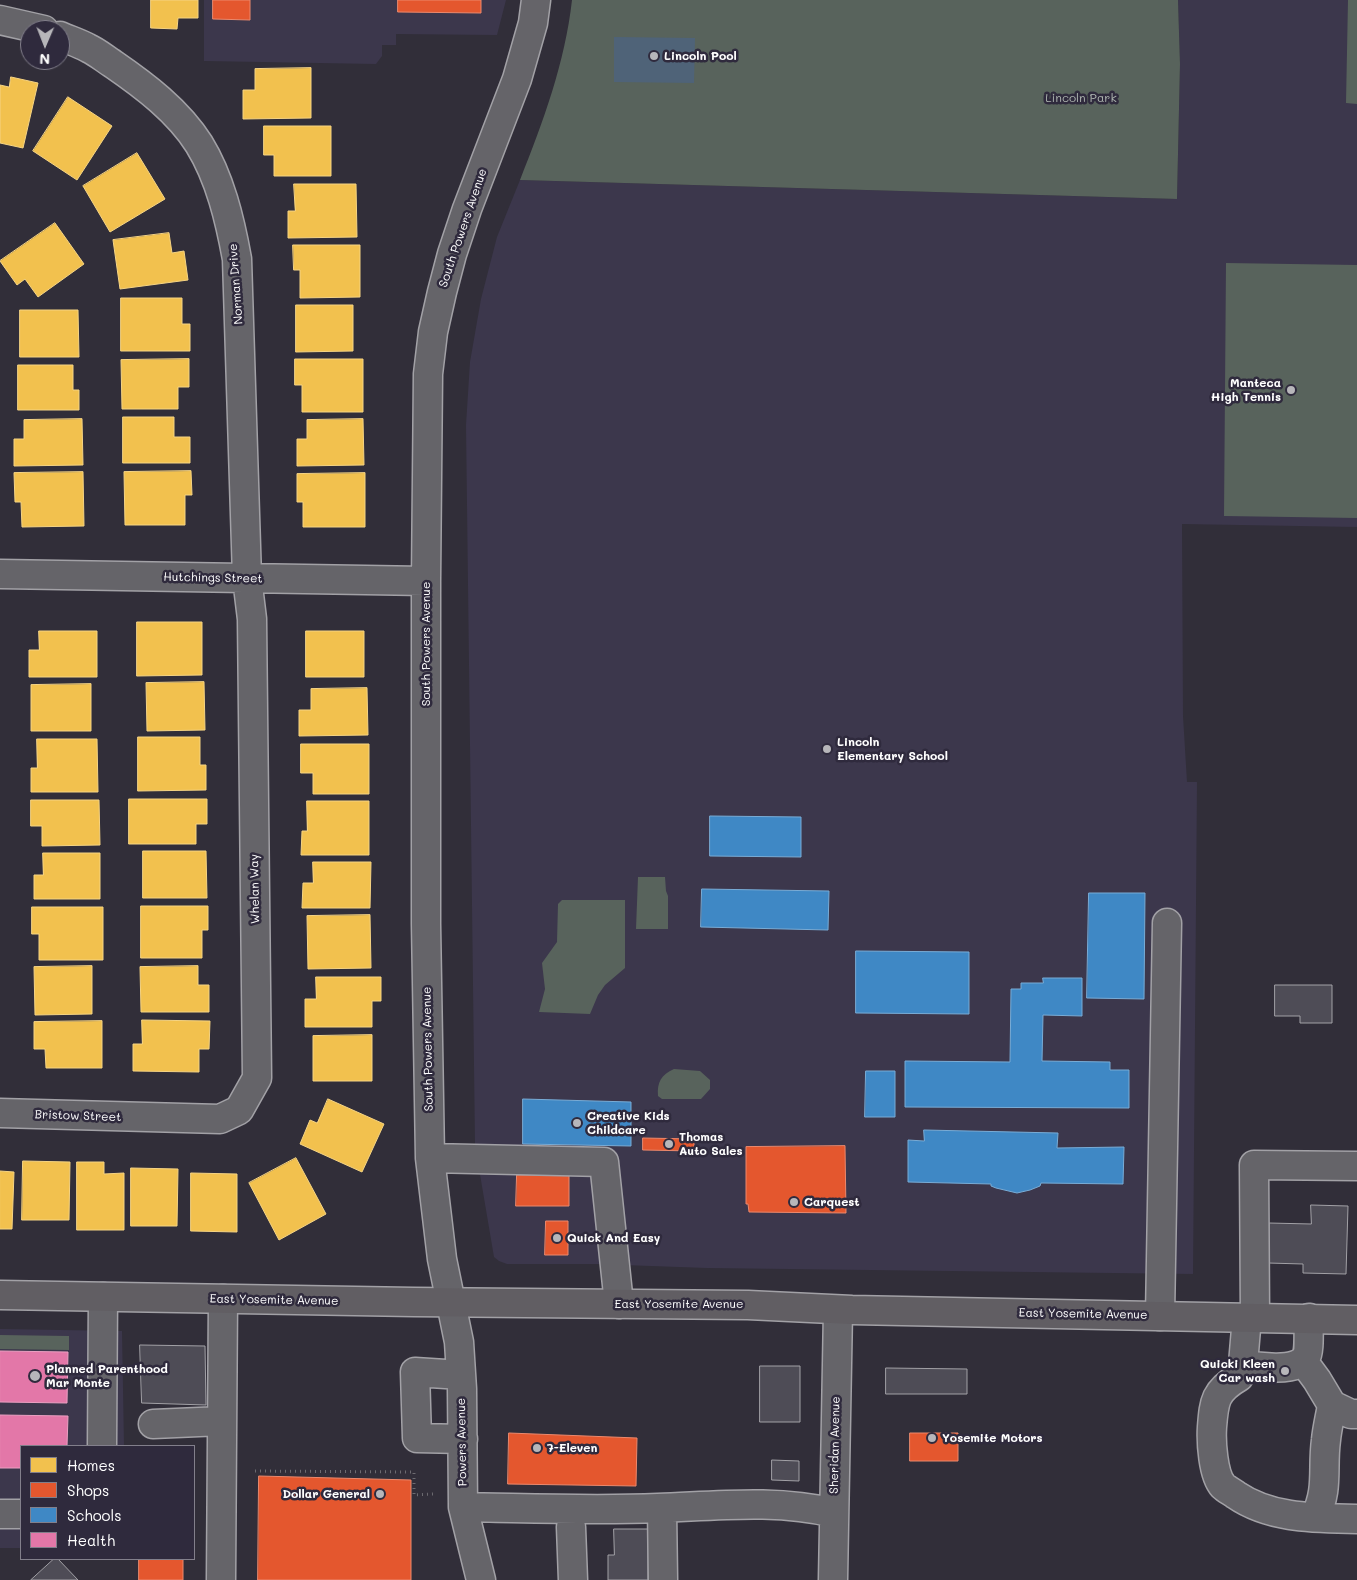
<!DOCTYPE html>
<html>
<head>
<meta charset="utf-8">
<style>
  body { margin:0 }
  #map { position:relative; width:1357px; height:1580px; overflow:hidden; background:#312e39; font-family:Mali,sans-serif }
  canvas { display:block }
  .legend { position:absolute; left:20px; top:1445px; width:175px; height:115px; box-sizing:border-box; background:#2f2a3d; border:1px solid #827f8b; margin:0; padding:6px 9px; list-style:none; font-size:15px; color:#fff }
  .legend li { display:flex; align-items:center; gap:10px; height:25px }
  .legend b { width:25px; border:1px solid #827f8b }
  .north { position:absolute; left:20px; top:20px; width:50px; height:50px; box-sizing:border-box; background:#2f2a3d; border:1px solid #827f8b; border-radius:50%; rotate:181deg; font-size:14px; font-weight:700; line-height:20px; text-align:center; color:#fff }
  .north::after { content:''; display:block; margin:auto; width:18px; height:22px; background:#b7b6ba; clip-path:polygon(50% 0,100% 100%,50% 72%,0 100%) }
</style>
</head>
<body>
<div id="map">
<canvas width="1357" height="1580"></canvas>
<ul class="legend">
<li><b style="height:14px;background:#f2c14e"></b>Homes</li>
<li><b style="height:14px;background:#e4572e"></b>Shops</li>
<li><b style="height:14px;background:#3f88c5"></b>Schools</li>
<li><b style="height:14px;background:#e377a8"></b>Health</li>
</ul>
<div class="north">N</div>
</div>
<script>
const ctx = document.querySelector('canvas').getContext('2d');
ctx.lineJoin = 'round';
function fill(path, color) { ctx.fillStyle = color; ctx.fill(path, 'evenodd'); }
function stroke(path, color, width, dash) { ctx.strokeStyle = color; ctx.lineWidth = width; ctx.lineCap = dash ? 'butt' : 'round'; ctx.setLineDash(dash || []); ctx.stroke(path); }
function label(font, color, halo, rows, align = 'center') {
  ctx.font = font + ' Mali,sans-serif'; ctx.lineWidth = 5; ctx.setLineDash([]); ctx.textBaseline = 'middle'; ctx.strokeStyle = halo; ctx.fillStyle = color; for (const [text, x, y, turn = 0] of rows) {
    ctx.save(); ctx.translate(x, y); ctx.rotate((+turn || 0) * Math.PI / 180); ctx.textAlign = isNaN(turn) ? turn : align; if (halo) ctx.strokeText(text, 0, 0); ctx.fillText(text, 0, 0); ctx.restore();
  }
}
const built = new Path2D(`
  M204 0H506L497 35 396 34V45H382V56L376 64 204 61Z
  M1178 0H1357V527L1182 524 1183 716 1187 782H1197L1193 1274 707 1268 595 1264H507L499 1261 494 1257 475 1145 466 425 470 362 481 299 497 237 520 180 1177 199 1180 64Z
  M0 1329 122 1331 124 1446H21V1548H0Z`);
const green = new Path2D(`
  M572 0H1178L1180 64 1177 199 520 180C543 122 565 63 572 0Z
  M1348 0H1357V104L1346 103Z
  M1226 263 1357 265V518L1224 516Z
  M638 877H665L666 891 668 896V929H636Z
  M562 900H625V968L605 985 598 995 590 1014 539 1012 545 989 542 963 557 942 558 904Z
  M674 1069 700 1071 710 1080V1089L701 1099H662L658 1096C657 1082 661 1075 674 1069Z
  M0 1335 69 1336V1350L0 1349Z`);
const water = new Path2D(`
  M614 37 695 38 694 83 614 82Z`);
const homes = new Path2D(`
  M151 0H198V18H178L177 29 151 28Z
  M311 68V118L243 119V90H255V69Z
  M11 77 38 83 23 148 0 143V85L9 87Z
  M68 97 112 126 77 180 33 151Z
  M264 126H331V176H274V155H264Z
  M137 153 165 199 110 232 83 186Z
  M294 184H356L357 237 288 238V211H295Z
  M55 223 84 264 38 297 25 279 17 285 0 261Z
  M169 233 172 253 184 251 188 280 120 289 113 240Z
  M293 245H360V297L300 298V270H294Z
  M121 298H182V324H190V351H121Z
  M296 305H353V351L296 352Z
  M20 310H78L79 357H20Z
  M189 359V387H178V409H122L121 360Z
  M295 359H363V412H302V385H295Z
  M18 365H73V390H79V410H18Z
  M123 417H174V437H190V463H123Z
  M82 419 83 465 14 466V439H24V420Z
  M363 419 364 465 297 466V439H307V420Z
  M191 471 192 495H185V525H125L124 472Z
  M83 472 84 526 22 527 21 502H15L14 473Z
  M365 473V527H303V502H297V474Z
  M137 622H202V675L137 676Z
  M39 631H97V677H29V650H39Z
  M306 631H364V677H306Z
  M204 682 205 730 147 731 146 683Z
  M91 684V731H31V685Z
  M367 688 368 735 299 736V710H311V689Z
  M138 737H200V765H206V790L138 791Z
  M37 739H97L98 792H31V768H37Z
  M301 744H369V794H313V773H301Z
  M129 799H207V824H196V844H129Z
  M31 800H99L100 845 42 846V826H31Z
  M307 801H369V855H301L302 831H307Z
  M143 851H206L207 898H143Z
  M43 853H100V899H34V875H43Z
  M313 862H371L370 908H302L303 883H313Z
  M141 906H208V930H202V958H141Z
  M32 907H103V960H39V934H32Z
  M370 915 371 968 308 969 307 916Z
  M92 966V1014L35 1015 34 967Z
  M198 966V985H209V1012H141L140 967Z
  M316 977H381V1001H372V1027H305V999H316Z
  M142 1020 210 1021 209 1049H199V1072L133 1071V1044H142Z
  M102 1021V1068H46L45 1049H34V1022Z
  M372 1035V1081H313V1036Z
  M328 1099 384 1124 362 1172 300 1144 310 1120 317 1123Z
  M296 1158 326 1214 279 1240 249 1183Z
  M23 1161 70 1162 69 1220H22Z
  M77 1162H104V1174L124 1173V1230H77Z
  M131 1168 178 1169 177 1226H131Z
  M0 1171 14 1172 12 1229H0Z
  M191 1173 237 1174V1232L191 1231Z`);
const shops = new Path2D(`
  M213 0H250V20L213 19Z
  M398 0H481V13L398 12Z
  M643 1138 694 1139V1151L643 1150Z
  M845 1146 846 1213 749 1212 748 1204H746V1147Z
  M517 1175H569V1206H516Z
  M546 1221H568V1255H545Z
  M509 1433 637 1438 636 1486 508 1484Z
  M910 1433H958V1461H910Z
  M259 1476 411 1480V1580H258Z
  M139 1559H183V1580H139Z`);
const schools = new Path2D(`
  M710 816 801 817V857L710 856Z
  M702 889 829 891 828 930 701 927Z
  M1089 893H1145L1144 999 1087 998Z
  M856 951 969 952V1014L856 1013Z
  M1043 978H1082V1016L1043 1015 1042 1061 1110 1062V1070H1129V1108L905 1107V1061L1010 1062 1011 989H1021V983H1043Z
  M866 1071H895V1117H865Z
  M523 1099 631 1102V1146L523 1144Z
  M924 1130 1058 1133 1057 1148 1124 1147 1123 1184 1041 1183 1040 1186 1030 1190 1017 1193 996 1188 991 1186V1184L908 1182V1140L924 1141Z`);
const health = new Path2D(`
  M0 1351 68 1352 67 1403 0 1402Z
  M0 1415 68 1416 67 1446H21V1468H0Z`);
const building = new Path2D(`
  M1275 985H1332V1023H1300V1016H1275Z
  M1311 1205 1348 1206 1346 1274 1303 1273V1264L1268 1263 1269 1223 1311 1224Z
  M140 1345 205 1346 206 1405 142 1403Z
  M760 1366H800V1422H760Z
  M886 1368 967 1369V1394H886Z
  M772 1460 799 1461V1481L772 1480Z
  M614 1529H648V1580H608V1555H614Z
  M54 1559H58L78 1580H31Z`);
const path = new Path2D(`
  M255 1471 414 1472V1495L434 1494`);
const minor = new Path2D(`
  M0 20 44 30
  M0 574 426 581
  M0 1113 220 1119 239 1110 257 1078 252 619 247 578 237 259C230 220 220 178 199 144 178 111 145 86 113 64 105 59 97 52 88 48 79 43 69 40 60 36
  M430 1158 604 1162 619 1304
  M1160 1316 1167 923
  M1247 1317 1243 1364 1239 1377C1215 1391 1214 1401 1212 1427 1211 1442 1213 1475 1223 1486 1226 1489 1232 1492 1236 1495 1271 1519 1316 1518 1357 1519
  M1255 1317 1254 1165 1357 1166
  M1303 1361 1317 1380 1332 1405 1351 1414H1357
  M1243 1364C1257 1367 1298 1373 1306 1357 1310 1351 1308 1327 1309 1318
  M461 1375 415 1372 417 1438 463 1439
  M153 1424 222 1421
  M102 1446 103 1297
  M463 1507C528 1508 593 1511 658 1508 715 1506 778 1499 833 1513
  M662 1508 663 1580
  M0 1514H21
  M1315 1517C1329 1489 1322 1469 1326 1440 1327 1429 1330 1417 1332 1405
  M571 1527 573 1580
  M221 1580 223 1299
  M481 1580 463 1507 462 1389 459 1342 442 1259 430 1158 426 924V581L428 374 433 332 442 292 452 254 467 209 517 79 533 23 536 0
  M833 1580 838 1310`);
const major = new Path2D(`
  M0 1295 414 1302 748 1305 852 1310 1357 1320`);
const markers = [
  [654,56,5,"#b7b6ba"],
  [1291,390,5,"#b7b6ba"],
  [827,749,5,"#b7b6ba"],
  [577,1123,5,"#b7b6ba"],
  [669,1144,5,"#b7b6ba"],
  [794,1202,5,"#b7b6ba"],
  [557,1238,5,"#b7b6ba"],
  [1285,1371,5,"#b7b6ba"],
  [35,1376,6,"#b7b6ba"],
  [932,1438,5,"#b7b6ba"],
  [537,1448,5,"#b7b6ba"],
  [380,1494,5,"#b7b6ba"]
];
const poiNames = [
  ["Lincoln Pool",664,56],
  ["Manteca",1281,383,"right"],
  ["High Tennis",1281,397,"right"],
  ["Lincoln",837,742],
  ["Elementary School",837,756],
  ["Creative Kids",587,1116],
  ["Childcare",587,1130],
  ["Thomas",679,1137],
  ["Auto Sales",679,1151],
  ["Carquest",804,1202],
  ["Quick And Easy",567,1238],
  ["Quicki Kleen",1275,1364,"right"],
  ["Car wash",1275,1378,"right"],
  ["Planned Parenthood",46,1369],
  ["Mar Monte",46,1383],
  ["Yosemite Motors",942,1438],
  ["7-Eleven",547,1448],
  ["Dollar General",370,1494,"right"]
];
const parkNames = [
  ["Lincoln Park",1081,98]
];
const streetNames = [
  ["South Powers Avenue",463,228,-71],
  ["Norman Drive",236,284,-94],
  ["Hutchings Street",213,578,1],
  ["South Powers Avenue",426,644,-90],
  ["Whelan Way",255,889,-91],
  ["South Powers Avenue",428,1049,-91],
  ["Bristow Street",78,1116,2],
  ["East Yosemite Avenue",274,1300,1],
  ["East Yosemite Avenue",679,1304],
  ["East Yosemite Avenue",1083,1314,1],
  ["Powers Avenue",462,1442,-91],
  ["Sheridan Avenue",835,1445,-89]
];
fill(built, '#3c374c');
fill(green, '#58635c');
fill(water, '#4f6378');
fill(homes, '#f2c14e');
stroke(homes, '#f6d483', 1);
fill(shops, '#e4572e');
stroke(shops, '#ec896d', 1);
fill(schools, '#3f88c5');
stroke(schools, '#79acd6', 1);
fill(health, '#e377a8');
stroke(health, '#eba0c2', 1);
fill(building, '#4e4c56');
stroke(building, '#a2a1a6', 1);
stroke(minor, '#a2a1a6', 31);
stroke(major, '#a2a1a6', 31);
stroke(path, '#6d6b71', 3, [1, 4]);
stroke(minor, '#656469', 28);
stroke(major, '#615e63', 28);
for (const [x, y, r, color] of markers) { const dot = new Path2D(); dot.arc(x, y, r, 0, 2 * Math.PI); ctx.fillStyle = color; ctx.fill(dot); stroke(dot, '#2f2a3d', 2); }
label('bold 12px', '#fff', '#2f2a3d', poiNames, 'left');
label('12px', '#aeb5b0', '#2f2a3d', parkNames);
label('12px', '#fff', '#2f2a3d', streetNames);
</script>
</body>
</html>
